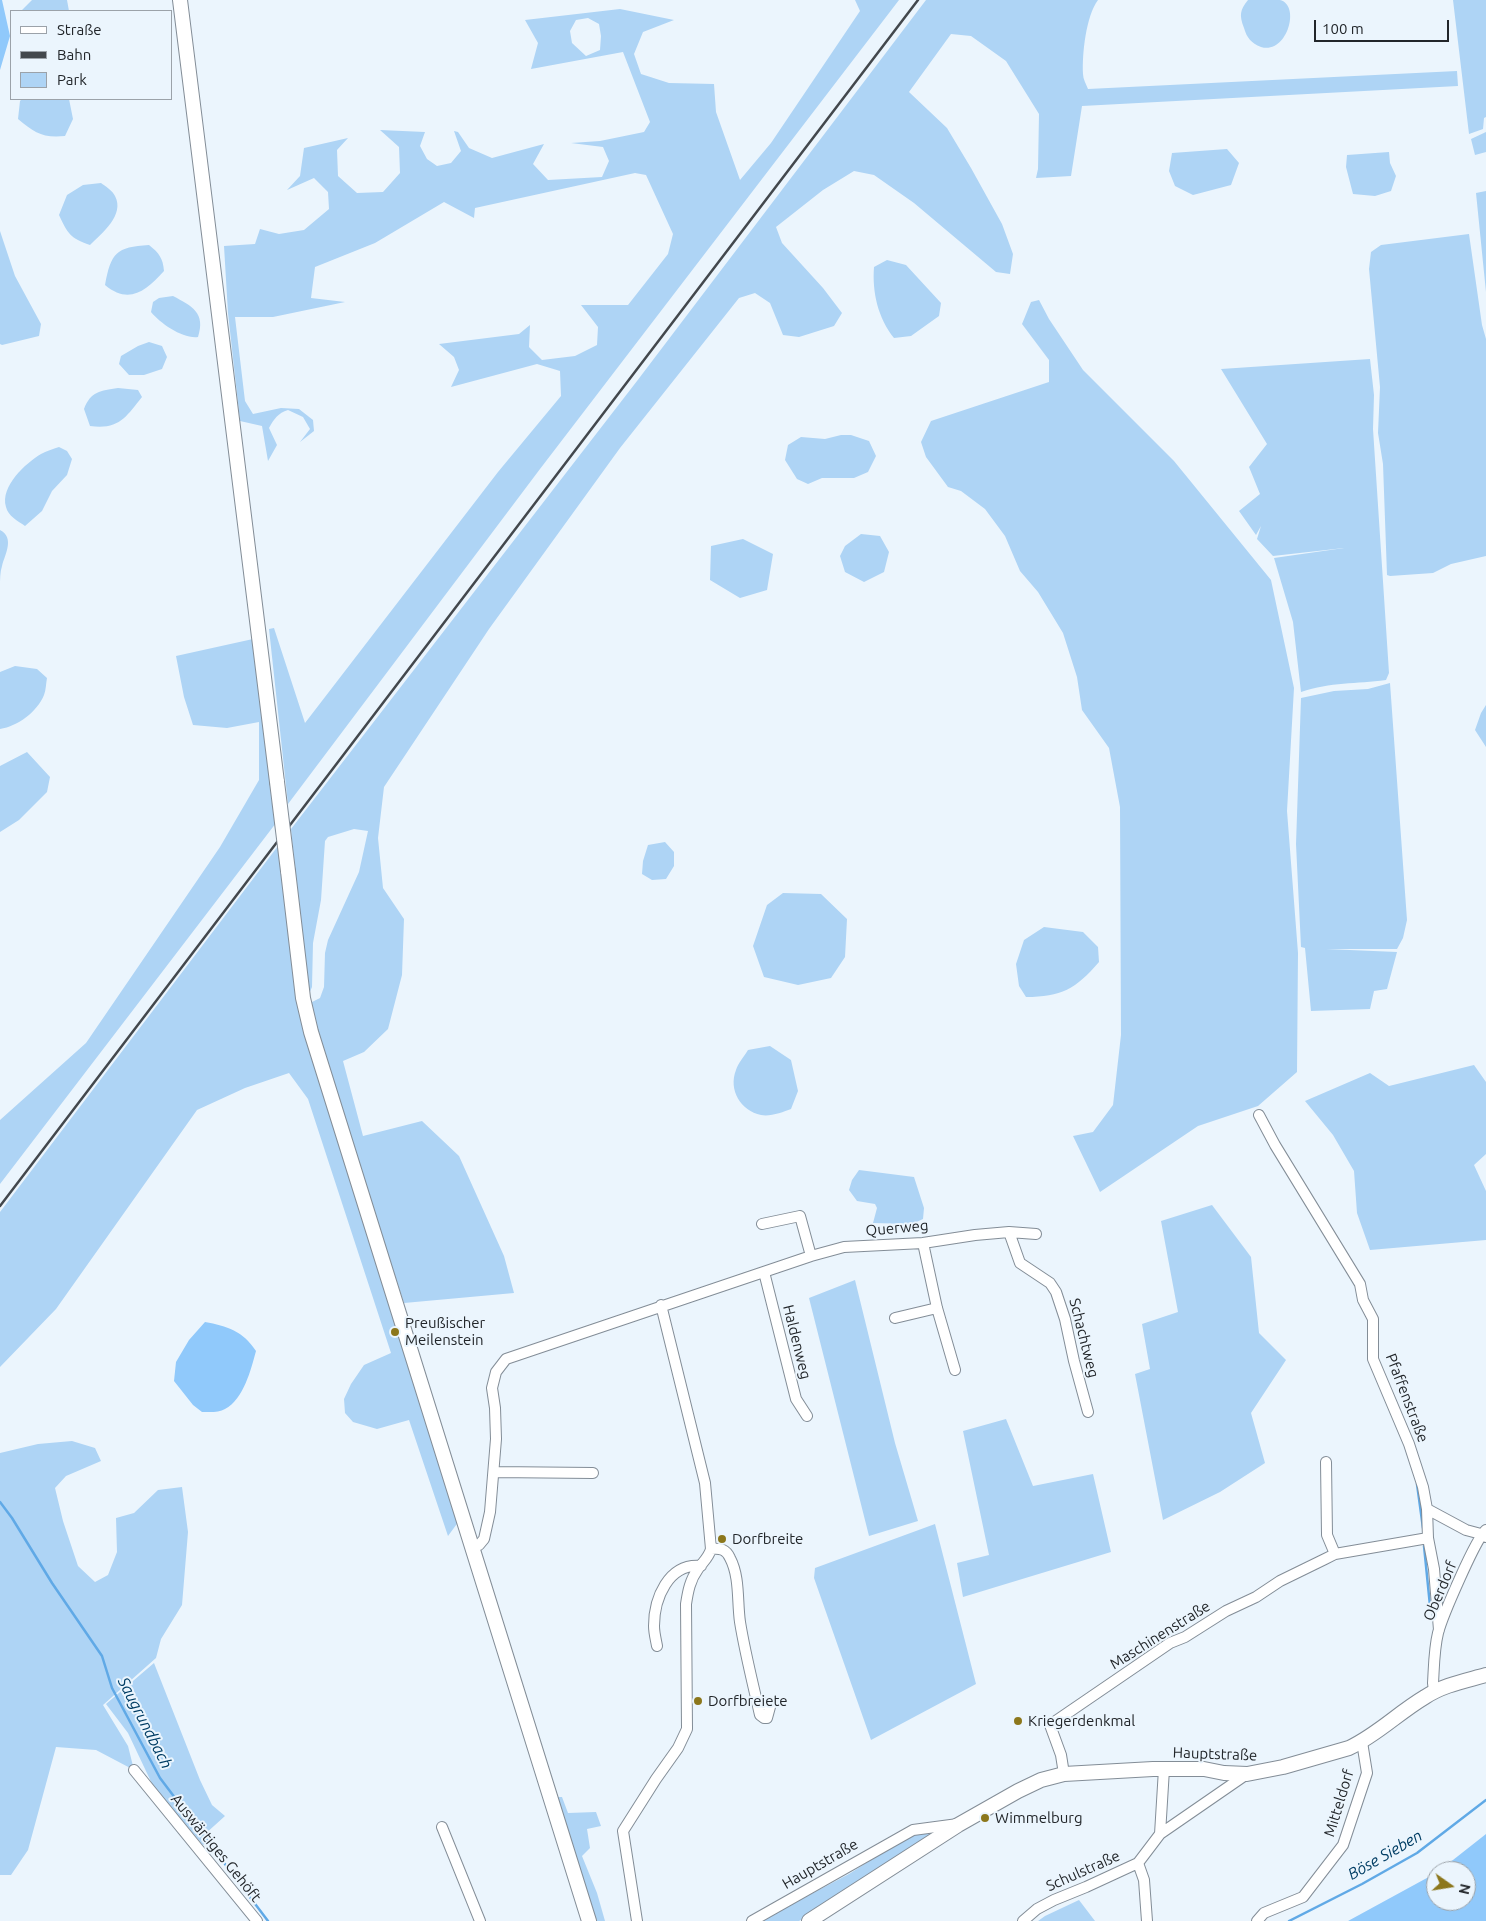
<!DOCTYPE html>
<html>
<head>
<meta charset="utf-8">
<style>
  body { margin:0 }
  #map { position:relative; width:1486px; height:1921px; overflow:hidden; background:#ebf5fd; font-family:Ubuntu,sans-serif }
  canvas { display:block }
  .legend { position:absolute; left:10px; top:10px; width:162px; height:90px; box-sizing:border-box; background:#ebf5fd; border:1px solid #9ba2a9; margin:0; padding:6px 9px; list-style:none; font-size:15px; color:#22262a }
  .legend li { display:flex; align-items:center; gap:10px; height:25px }
  .legend b { width:25px; border:1px solid #9ba2a9 }
  .north { position:absolute; left:1426px; top:1861px; width:50px; height:50px; box-sizing:border-box; background:#ebf5fd; border:1px solid #9ba2a9; border-radius:50%; rotate:103deg; font-size:14px; font-weight:700; line-height:20px; text-align:center; color:#22262a }
  .north::after { content:''; display:block; margin:auto; width:18px; height:22px; background:#8c771c; clip-path:polygon(50% 0,100% 100%,50% 72%,0 100%) }
  .scale { position:absolute; left:1314px; top:20px; width:135px; height:22px; box-sizing:border-box; border:2px solid #22262a; border-top:0; padding-left:6px; font-size:15px; line-height:18px; white-space:nowrap; color:#22262a; -webkit-text-stroke:4px #ebf5fd; paint-order:stroke }
</style>
</head>
<body>
<div id="map">
<canvas width="1486" height="1921"></canvas>
<ul class="legend">
<li><b style="height:6px;background:#fff"></b>Straße</li>
<li><b style="height:6px;background:#43484d"></b>Bahn</li>
<li><b style="height:14px;background:#aed4f5"></b>Park</li>
</ul>
<div class="north">N</div>
<div class="scale">100 m</div>
</div>
<script>
const ctx = document.querySelector('canvas').getContext('2d');
ctx.lineJoin = 'round';
function fill(path, color) { ctx.fillStyle = color; ctx.fill(path, 'evenodd'); }
function stroke(path, color, width, dash) { ctx.strokeStyle = color; ctx.lineWidth = width; ctx.lineCap = dash ? 'butt' : 'round'; ctx.setLineDash(dash || []); ctx.stroke(path); }
function label(font, color, halo, rows, align = 'center') {
  ctx.font = font + ' Ubuntu,sans-serif'; ctx.lineWidth = 4; ctx.setLineDash([]); ctx.textBaseline = 'middle'; ctx.strokeStyle = halo; ctx.fillStyle = color; for (const [text, x, y, turn = 0] of rows) {
    ctx.save(); ctx.translate(x, y); ctx.rotate((+turn || 0) * Math.PI / 180); ctx.textAlign = isNaN(turn) ? turn : align; if (halo) ctx.strokeText(text, 0, 0); ctx.fillText(text, 0, 0); ctx.restore();
  }
}
const green = new Path2D(`
  M32 0H67L69 11H21Z
  M855 0H899L540 469 288 804 269 629 274 628 305 723 498 472 561 396 560 371 537 364 451 387 459 370 454 357 439 344 519 334 530 325 529 347 542 360 575 356 597 345 598 327 581 305H628L668 254 673 234 646 175 635 173 475 208 474 218 444 202 375 243 315 267 311 298 345 302 273 317H235L245 401 253 414 281 408 299 409 313 420 314 431 300 442 310 429 303 417 288 410C278 413 274 419 269 428L277 445 268 461 262 426 240 421 228 313 224 246 255 244 260 229 279 234 304 230 329 209 328 192 314 178 287 190 300 176 304 148 348 138 337 150 338 176 357 193 383 192 400 173 399 147 380 130 425 132 420 146 427 159 437 166 451 163 461 151 454 131 458 132 469 148 492 158 544 144 533 164 548 180 602 177 609 161 603 147 571 143 600 141 644 132 650 122 623 52 531 69 538 43 525 20 620 9 674 20 643 32 634 54 641 74 669 83 714 84 716 112 740 180 771 143 860 11ZM588 18 599 24 601 36 600 50 586 56 572 43 570 31 576 20Z
  M926 0H1098C1086 16 1082 54 1083 74 1083 79 1086 84 1088 89L1457 71 1458 86 1082 106 1071 176 1036 178 1038 169 1039 114 1006 61 971 36 951 34 909 92 947 128 971 168 1002 224 1013 254 1010 274 996 272 914 203 874 175 854 171 823 190 776 227 782 243 823 288 842 313 834 326 799 337 783 335 770 303 755 293 739 298 620 448 489 629 384 787 378 838 383 888 404 919 402 975 388 1029 364 1052 343 1061 363 1136 422 1121 459 1156 504 1256 514 1293 404 1303 333 1086 310 1003 320 998 324 987 325 953 328 940 359 872 368 831 354 829 328 837 325 841 321 900 313 943 312 987 309 994 302 947 291 829 637 381Z
  M1248 0C1258 0 1270 0 1280 0 1301 5 1287 55 1261 47 1251 43 1247 38 1244 28 1239 15 1240 10 1248 0Z
  M1453 0H1486V117L1484 118 1483 129 1469 134Z
  M22 99H69L73 119 65 136C42 138 35 133 18 119L20 101Z
  M1486 132V152L1475 155 1471 139Z
  M1227 149 1239 163 1231 185 1193 195 1175 186 1169 171 1172 153Z
  M1389 152 1390 163 1396 176 1391 191 1375 196 1353 194 1346 167 1347 155Z
  M101 183C105 186 113 191 115 196 125 215 102 233 90 245 70 238 68 234 59 215L67 195 83 185Z
  M1486 191V292L1476 193Z
  M0 231 15 276 41 324 39 336 2 345 0 344Z
  M1469 234 1482 325 1486 339V556L1451 564 1433 573 1390 576 1387 575 1383 464 1378 433 1380 387 1369 269 1371 252 1381 245Z
  M149 245C159 253 163 258 164 271 146 291 129 305 105 285 111 253 116 247 149 245Z
  M887 260 906 265 941 303 939 316 911 336 894 338C878 318 872 292 874 267Z
  M173 296C192 306 206 313 198 337 183 339 161 324 151 312L153 302 159 298Z
  M1039 300 1049 319 1083 370 1174 461 1271 580 1294 688 1287 811 1298 953 1297 1072 1258 1106 1198 1126 1100 1192 1073 1136 1093 1132 1113 1105 1121 1035 1120 807 1109 748 1082 710 1077 677 1063 633 1038 592 1020 571 1005 536 985 509 961 491 948 487 926 457 921 442 931 421 1049 382V360L1022 324 1031 302Z
  M149 342 162 346 167 357 162 369 144 375H129L119 364 121 356 138 346Z
  M1370 359 1374 395 1373 429 1389 673 1386 680C1356 684 1331 682 1301 692L1293 622 1274 558 1344 548 1273 556 1257 539 1261 526 1256 535 1239 511 1260 494 1249 467 1267 444 1221 369Z
  M118 388 138 390 142 397C126 417 119 430 90 426L84 409C91 391 100 391 118 388Z
  M841 435H851L869 441 876 456 868 472 854 478H822L808 484 797 479 785 460 788 445 801 437 825 439Z
  M59 447 67 451 72 459 67 475 52 491 42 511 25 526C18 521 8 516 6 507 0 486 26 463 41 454 46 451 53 449 59 447Z
  M0 530C15 538 5 554 2 566 0 572 0 580 0 586Z
  M861 534 880 536 889 552 884 572 864 582 845 572 840 556 845 546Z
  M743 539 773 554 767 590 740 598 710 580 711 546Z
  M253 639 276 823 0 1184V1120L86 1043 220 847 259 780V722L227 728 193 725 184 697 176 656Z
  M15 666 37 669 47 678C46 683 46 690 44 695 37 712 18 726 0 729V672Z
  M1390 683 1407 920 1403 938 1397 949H1326L1397 952 1387 989 1374 991 1370 1009 1311 1011 1305 948 1301 947 1296 844 1301 698 1334 691 1368 689Z
  M1486 705V747L1475 730 1481 713Z
  M27 752 50 777 47 792 19 820 0 832V766Z
  M665 842 674 852V866L666 879 652 880 642 874 643 861 648 845Z
  M278 846 299 1011 459 1521 448 1536 409 1420 377 1429 353 1422 345 1413 344 1399 351 1384 364 1365 391 1353 308 1099 289 1073 245 1088 197 1110 56 1309 0 1367V1212Z
  M783 893 821 894 847 919 845 957 831 978 798 985 764 977 753 946 767 905Z
  M1044 927 1083 932 1098 947 1099 962C1076 989 1061 997 1026 997L1019 986 1016 964 1024 940Z
  M770 1046 791 1060 798 1091 791 1109C783 1112 770 1117 761 1115 741 1111 728 1090 736 1070 738 1063 744 1057 748 1050Z
  M1474 1065 1486 1082V1154L1474 1165 1486 1191V1240L1370 1250 1357 1213 1354 1171 1333 1135 1305 1101 1370 1073 1389 1086Z
  M859 1170 914 1177 924 1208 923 1219 912 1224 873 1223 877 1208 875 1204 857 1201 849 1190 852 1180Z
  M1212 1205 1251 1257 1259 1333 1286 1360 1251 1413 1265 1463 1220 1492 1163 1520 1135 1374 1150 1369 1142 1324 1178 1312 1161 1221Z
  M855 1280 895 1443 918 1521 869 1536 809 1298Z
  M1006 1419 1033 1486 1093 1474 1111 1552 963 1597 957 1563 989 1555 963 1431Z
  M72 1441 95 1448 101 1461 66 1476 55 1488 63 1521 78 1566 95 1582 108 1575 117 1552 116 1518 134 1513 158 1490 182 1487 188 1532 182 1605 161 1639 156 1658 103 1705 128 1746 134 1770 96 1750 56 1747 28 1850 11 1875H0V1453L38 1444Z
  M935 1524 976 1684 871 1740 814 1578 815 1568Z
  M154 1663 200 1780 212 1805 225 1816 204 1835 208 1840 203 1845 154 1788 128 1733 106 1704Z
  M556 1797H562L568 1813 596 1812 601 1826 587 1829 590 1848 582 1856 597 1893 605 1921H597L581 1879Z
  M942 1830 799 1921H760L849 1874 915 1832Z
  M1079 1900 1095 1921H1038L1045 1916Z`);
const forest = new Path2D(`
  M0 0H2L10 36 0 70Z
  M205 1322C227 1326 243 1331 256 1351 251 1369 244 1399 225 1409 219 1413 209 1412 202 1412L193 1405 174 1381 176 1362 189 1340Z
  M1486 1834V1921H1348L1436 1873V1901H1466V1871H1439Z`);
const stream = new Path2D(`
  M1417 1484 1423 1528
  M0 1502 12 1518 52 1583 102 1656 112 1688 160 1778 268 1921
  M1424 1546 1430 1606
  M1289 1921 1362 1884 1417 1853 1486 1800`);
const street = new Path2D(`
  M1259 1115 1275 1145 1360 1284 1363 1300 1373 1319V1359L1409 1444 1423 1487 1427 1509 1428 1538 1434 1569 1439 1630
  M762 1224 800 1216 811 1256
  M1009 1232 1020 1263 1050 1283 1056 1292 1065 1319 1074 1361 1088 1412
  M923 1243 937 1308 955 1370
  M764 1272 796 1399 807 1416
  M895 1318 937 1308
  M1326 1462 1327 1535 1335 1554
  M494 1472 593 1473
  M1427 1509 1466 1530 1481 1534 1486 1537
  M473 1547 479 1545 484 1539 490 1512 496 1439 495 1408 492 1388 496 1372 506 1359 811 1256 844 1247 923 1243 975 1235 1009 1232 1036 1234
  M711 1549C720 1548 726 1549 730 1558 740 1577 737 1601 740 1622 745 1653 753 1684 760 1715L764 1718H767L770 1707 757 1699
  M657 1646C656 1640 654 1633 654 1626 654 1599 668 1563 701 1566
  M1434 1691 1433 1683C1434 1667 1434 1649 1438 1633 1442 1617 1476 1538 1486 1530
  M134 1770 257 1921
  M1064 1774 1061 1755 1050 1725 1170 1643 1185 1637 1226 1611 1256 1597 1280 1581 1325 1559 1335 1554 1428 1538
  M442 1827 480 1921
  M1160 1834 1164 1769
  M1138 1863 1144 1880 1147 1921
  M637 1921 623 1831 656 1779 678 1748 687 1729 686 1604C688 1591 690 1580 698 1569 703 1562 709 1557 711 1549L705 1483 661 1305
  M752 1921 913 1830 958 1824
  M1023 1921 1037 1909 1054 1900 1086 1887 1138 1863 1160 1834 1247 1774
  M1257 1921 1264 1913 1303 1897 1343 1845 1367 1773 1362 1742`);
const secondary = new Path2D(`
  M180 0 277 782
  M288 871 303 998 311 1032 589 1921
  M809 1921 958 1825 1018 1791 1041 1780 1064 1774 1153 1769H1204L1224 1773 1247 1774 1283 1767 1349 1748C1377 1735 1398 1713 1425 1697 1443 1685 1465 1681 1486 1675`);
const rail = new Path2D(`
  M0 1206 918 0`);
const secondaryBridge = new Path2D(`
  M277 782 288 871`);
const markers = [
  [395,1332,5,"#8c771c"],
  [722,1539,5,"#8c771c"],
  [698,1701,5,"#8c771c"],
  [1018,1721,5,"#8c771c"],
  [985,1818,5,"#8c771c"]
];
const streetNames = [
  ["Querweg",897,1228,-5],
  ["Schachtweg",1084,1338,76],
  ["Haldenweg",797,1342,76],
  ["Pfaffenstraße",1407,1398,69],
  ["Oberdorf",1440,1591,-67],
  ["Maschinenstraße",1160,1635,-32],
  ["Hauptstraße",1215,1754,2],
  ["Mitteldorf",1339,1803,-73],
  ["Auswärtiges Gehöft",216,1848,51],
  ["Hauptstraße",820,1864,-30],
  ["Schulstraße",1083,1871,-24]
];
const poiNames = [
  ["Preußischer",405,1323],
  ["Meilenstein",405,1340],
  ["Dorfbreite",732,1539],
  ["Dorfbreiete",708,1701],
  ["Kriegerdenkmal",1028,1721],
  ["Wimmelburg",995,1818]
];
const waterNames = [
  ["Saugrundbach",145,1723,63],
  ["Böse Sieben",1385,1855,-30]
];
fill(green, '#aed4f5');
fill(forest, '#90c9fb');
stroke(stream, '#60a9e6', 2.5);
stroke(street, '#838d97', 12);
stroke(secondary, '#838d97', 16);
stroke(street, '#fff', 10);
stroke(secondary, '#fff', 14);
stroke(rail, '#43484d', 2.5);
stroke(secondaryBridge, '#838d97', 16, []);
stroke(secondaryBridge, '#fff', 14);
for (const [x, y, r, color] of markers) { const dot = new Path2D(); dot.arc(x, y, r, 0, 2 * Math.PI); ctx.fillStyle = color; ctx.fill(dot); stroke(dot, '#ebf5fd', 2); }
label('15px', '#22262a', '#ebf5fd', streetNames);
label('15px', '#22262a', '#ebf5fd', poiNames, 'left');
label('italic 16px', '#013d64', '#ebf5fd', waterNames);
</script>
</body>
</html>
